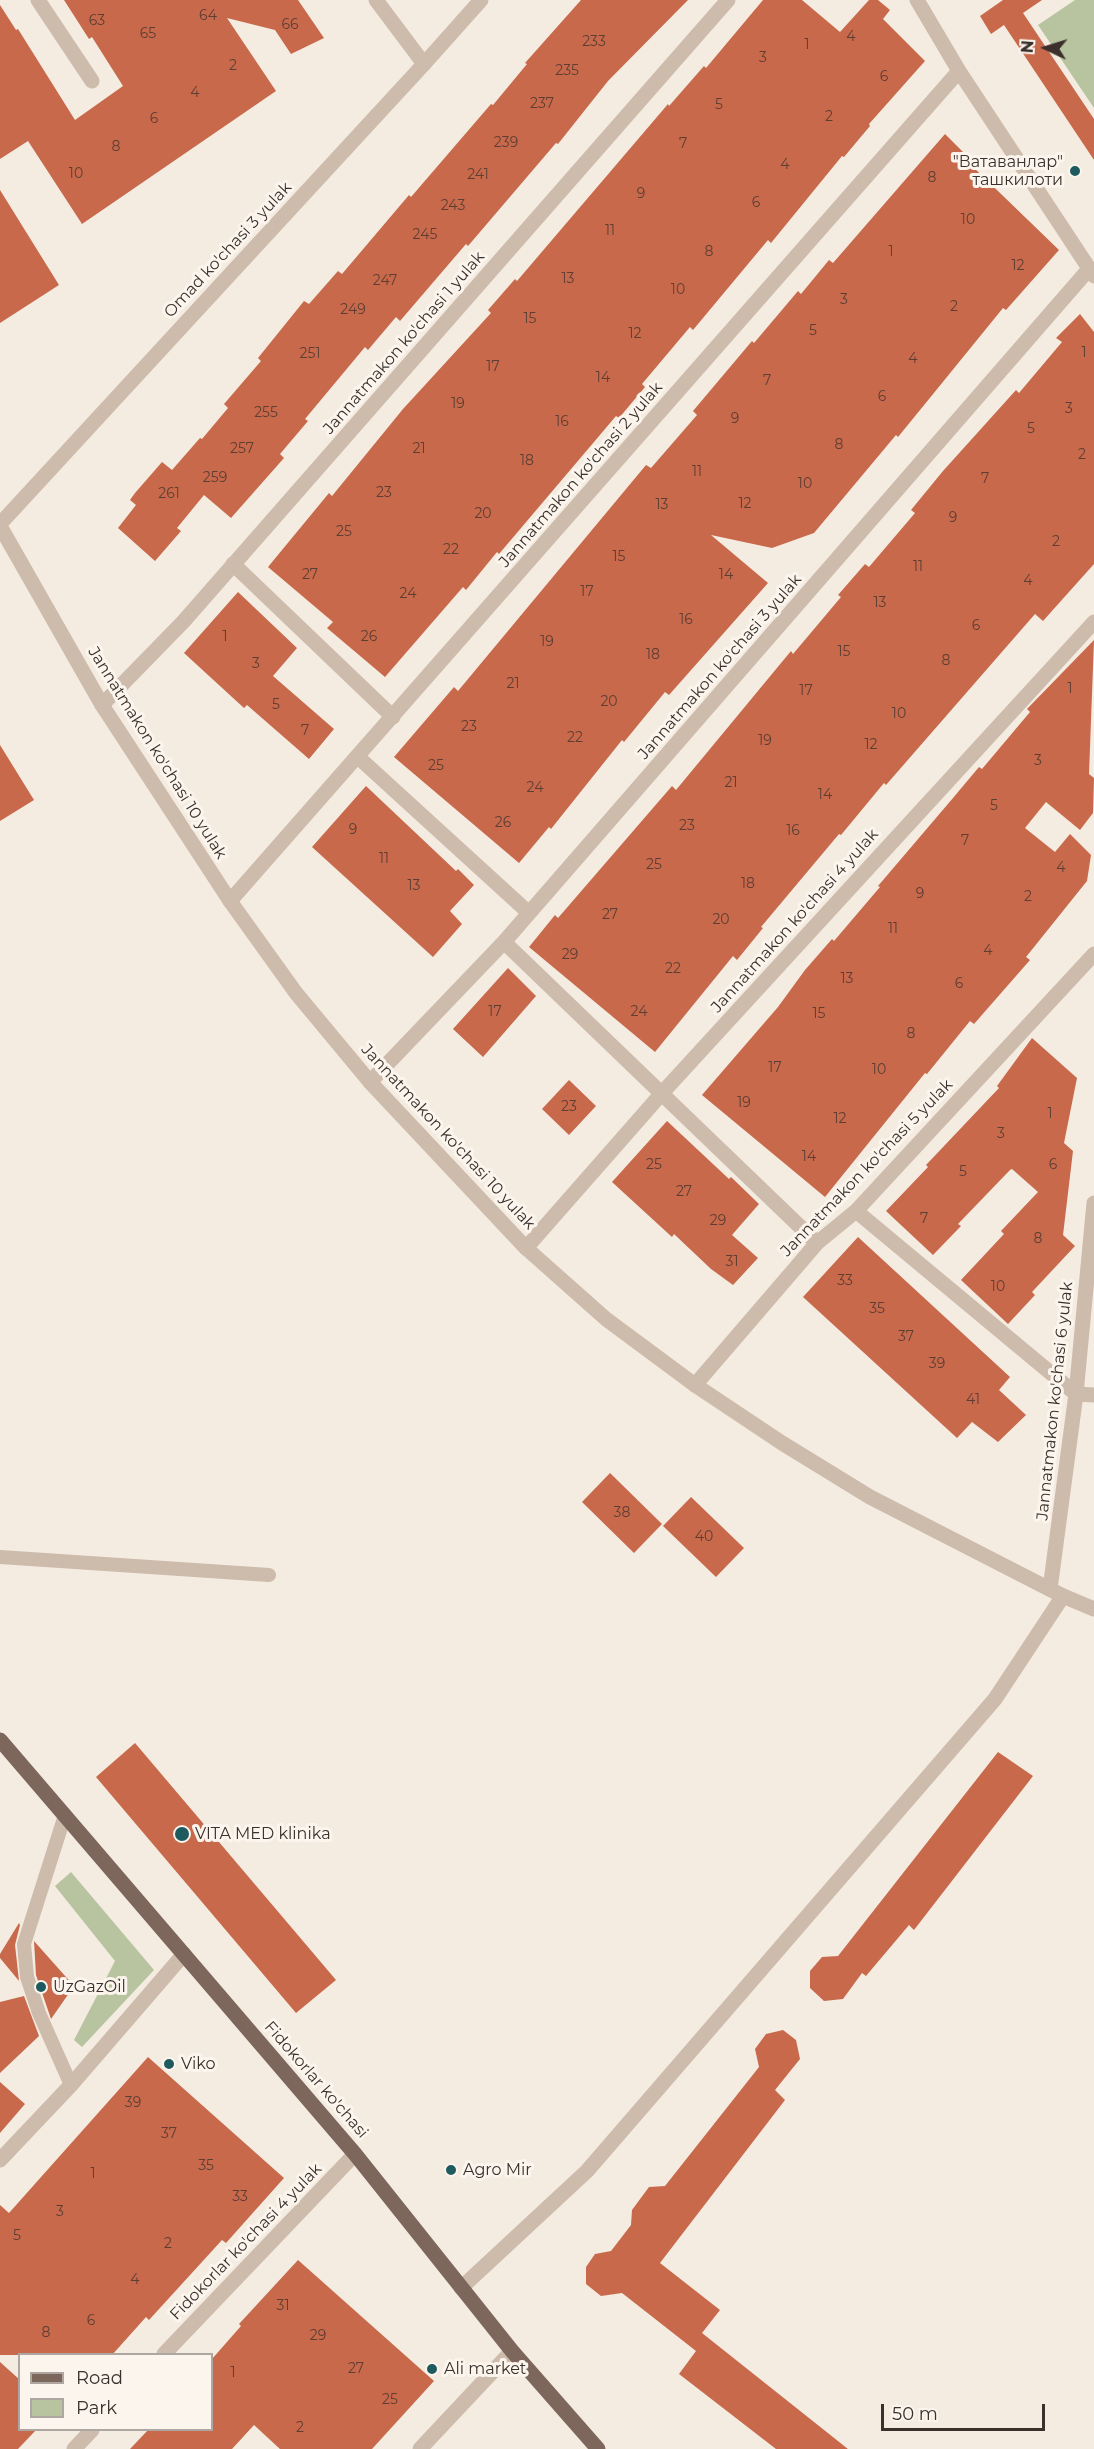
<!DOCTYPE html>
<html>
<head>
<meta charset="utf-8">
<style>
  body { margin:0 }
  #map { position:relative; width:1094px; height:2449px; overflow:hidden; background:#f4ebe1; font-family:Montserrat,sans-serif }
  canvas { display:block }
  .legend { position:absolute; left:18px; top:2353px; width:195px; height:78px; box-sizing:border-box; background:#fbf5ee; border:2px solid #aea6a0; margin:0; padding:8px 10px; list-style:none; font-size:18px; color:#3b302b }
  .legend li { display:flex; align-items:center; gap:12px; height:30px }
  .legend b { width:30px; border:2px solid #aea6a0 }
  .north { position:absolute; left:1016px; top:18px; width:60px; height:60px; -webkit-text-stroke:4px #fbf5ee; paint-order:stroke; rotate:274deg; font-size:16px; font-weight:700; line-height:24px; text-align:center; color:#3b302b }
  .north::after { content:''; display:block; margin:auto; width:21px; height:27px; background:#3b302b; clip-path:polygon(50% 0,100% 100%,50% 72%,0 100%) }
  .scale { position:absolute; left:881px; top:2404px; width:164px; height:27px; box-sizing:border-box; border:3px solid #3b302b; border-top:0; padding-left:8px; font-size:18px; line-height:21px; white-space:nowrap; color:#3b302b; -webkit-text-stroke:4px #fbf5ee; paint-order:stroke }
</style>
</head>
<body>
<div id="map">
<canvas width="1094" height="2449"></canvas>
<ul class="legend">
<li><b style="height:8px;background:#7d675c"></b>Road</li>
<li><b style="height:16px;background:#b8c4a0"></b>Park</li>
</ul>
<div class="north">N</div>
<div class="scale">50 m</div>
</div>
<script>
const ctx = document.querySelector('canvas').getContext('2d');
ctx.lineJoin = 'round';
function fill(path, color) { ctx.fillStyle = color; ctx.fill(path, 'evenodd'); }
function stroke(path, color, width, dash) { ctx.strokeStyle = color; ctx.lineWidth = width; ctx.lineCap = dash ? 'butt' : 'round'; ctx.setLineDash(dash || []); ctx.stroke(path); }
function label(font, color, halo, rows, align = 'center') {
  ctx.font = font + ' Montserrat,sans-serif'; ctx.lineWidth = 6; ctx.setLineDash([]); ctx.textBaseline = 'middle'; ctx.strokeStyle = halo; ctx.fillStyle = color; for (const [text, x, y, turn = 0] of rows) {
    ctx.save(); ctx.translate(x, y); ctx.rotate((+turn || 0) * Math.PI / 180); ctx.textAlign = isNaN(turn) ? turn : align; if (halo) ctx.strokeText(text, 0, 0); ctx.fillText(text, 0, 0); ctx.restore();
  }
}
const green = new Path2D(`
  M1075 0H1094V108L1038 25Z
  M71 1872 154 1970 82 2047 74 2040 115 1961 55 1886Z`);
const building = new Path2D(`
  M64 0H298L324 38 291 54 275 30 227 18 276 91 82 224 28 141 0 159V5L16 30 18 29 75 120 123 86 92 37 89 39Z
  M581 0H688L608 81 558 144 556 143 468 246 466 244 400 321 396 317 368 350 365 347 305 419 308 421 280 454 284 458 231 518 204 495 177 528 181 531 155 561 118 528 136 505 130 500 135 493 162 462 172 470 200 438 202 439 228 408 224 404 261 361 258 358 304 301 309 304 338 271 342 274 409 195 411 197 491 104 493 105 527 64 525 63Z
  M763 0H802L840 32 869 0H878L890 10 883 19 925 61 869 124 870 126 844 157 842 156 771 243 768 240 693 330 690 327 642 384 645 387 619 418 616 416 499 554 497 552 466 590 463 587 385 677 327 628 333 622 268 567 329 493 332 496 403 409 491 313 488 310 515 279 517 281 668 104 669 106 704 66 706 68Z
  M1003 0H1042L1023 13 1094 119V160L1004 25 991 34 980 16Z
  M945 134 973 162 970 164 1059 250 1006 310 1003 308 929 399 898 437 896 435 814 533 772 548 711 535 768 583 669 695 665 692 624 742 622 740 551 829 549 827 519 863 394 757 454 687 458 691 646 465 651 468 697 415 693 411 752 341 754 343 798 291 801 294 829 260 833 263Z
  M0 190 59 285 0 323Z
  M1080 314 1094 332V564L1043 621 1035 614 886 785 884 783 841 835 839 834 761 927 763 928 737 960 733 956 655 1052 529 947 555 915 558 918 672 786 676 790 791 651 793 654 841 597 838 595 865 564 869 567 915 513 911 510 943 471 1016 390 1019 393 1062 342 1056 338Z
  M238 592 297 648 273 676 334 729 309 759 247 705 244 708 184 653Z
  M1094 640 1089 774 1094 778 1093 813 1080 830 1046 802 1025 828 1055 852 1070 834 1091 855 1087 881 1026 957 1030 960 974 1024 970 1021 927 1074 925 1073 825 1197 702 1095 778 1007 805 970 832 939 834 941 880 887 878 886 953 798 979 767 982 769 1030 712 1027 709Z
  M0 745 34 800 0 821Z
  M366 786 456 871 458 869 474 885 450 911 462 924 433 957 312 847Z
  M508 968 536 996 483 1057 453 1029Z
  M1032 1038 1077 1078 1064 1143 1073 1151 1063 1235 1075 1246 1032 1292 1035 1295 1008 1324 961 1280 1004 1234 1001 1231 1038 1192 1012 1169 1010 1170 958 1224 961 1226 933 1255 886 1211 928 1167 926 1165 999 1088 997 1086Z
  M569 1080 596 1106 569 1135 542 1109Z
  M667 1121 729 1179 731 1177 759 1204 732 1235 758 1258 733 1285 711 1269 674 1234 672 1237 612 1182Z
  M858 1237 1010 1377 999 1390 1026 1415 998 1442 972 1422 957 1438 803 1297Z
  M610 1473 662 1524 634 1553 582 1502Z
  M691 1497 744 1548 716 1577 663 1526Z
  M135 1743 336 1980 296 2013 96 1777Z
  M998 1752 1033 1776 914 1930 909 1925 866 1976 862 1973 843 1999 824 2001 810 1988V1971L822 1957 838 1956Z
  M19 1923 20 1925 15 1945 19 1981 0 1958V1954Z
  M34 1941 74 1986 51 2019 36 1975Z
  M24 1996 39 2036 0 2073V2002Z
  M783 2030 796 2040 800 2059 775 2090 785 2100 660 2263 720 2310 702 2333 848 2449H776L679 2374 696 2351 622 2293 601 2296 586 2284V2267L595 2254 611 2251 631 2225 632 2210 649 2187 665 2186 759 2067 755 2049 766 2034Z
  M148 2057 284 2178 226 2243 222 2240 149 2320 146 2317 112 2355H0V2205L9 2213Z
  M0 2082 25 2104 0 2133Z
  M298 2260 434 2381 372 2449H280L254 2425 232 2449H130L148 2430H212V2359L241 2326 239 2324Z
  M0 2362 20 2380V2430H36L18 2449H0Z`);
const service = new Path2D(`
  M0 1557 269 1575
  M65 1815 24 1944 27 1977 39 2013 71 2085`);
const minor = new Path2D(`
  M38 0 92 81
  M376 0 424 64
  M917 0 959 71 1094 276
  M233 564 393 717
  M102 705 183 622 728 0
  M358 757 529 913
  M230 901 959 71
  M504 942 817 1243
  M370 1082 504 942 1089 269
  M856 1211 1076 1394 1094 1395
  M526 1248 663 1092 1094 622
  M695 1385 817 1243 856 1211 1094 954
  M1050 1589 1076 1394 1094 1203
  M0 2160 71 2085 184 1954
  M461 2288 587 2171 995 1699 1063 1596
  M164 2354 355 2154
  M74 2449 92 2430
  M420 2449 512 2351`);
const tertiary = new Path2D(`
  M0 524 424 64 481 0
  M0 526 102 705 230 901 296 993 370 1082 526 1248 606 1319 695 1385 782 1443 870 1497 1063 1596 1094 1609`);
const primary = new Path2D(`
  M0 1740 355 2154 512 2351 598 2449`);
const markers = [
  [1075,171,6,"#1f5a5e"],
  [182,1834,8,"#1f5a5e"],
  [41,1987,6,"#1f5a5e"],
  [169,2064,6,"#1f5a5e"],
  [451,2170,6,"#1f5a5e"],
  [432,2369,6,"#1f5a5e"]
];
const numberNames = [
  ["64",208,16],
  ["63",97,21],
  ["66",290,25],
  ["65",148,34],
  ["4",851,37],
  ["233",594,42],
  ["1",807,45],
  ["3",763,58],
  ["2",233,66],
  ["235",567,71],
  ["6",884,77],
  ["4",195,93],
  ["237",542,104],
  ["5",719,105],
  ["2",829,117],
  ["6",154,119],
  ["239",506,143],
  ["7",683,144],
  ["8",116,147],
  ["4",785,165],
  ["10",76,174],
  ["241",478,175],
  ["8",932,178],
  ["9",641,194],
  ["6",756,203],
  ["243",453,206],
  ["10",968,220],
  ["11",610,231],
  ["245",425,235],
  ["8",709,252],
  ["1",891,252],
  ["12",1018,266],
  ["13",568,279],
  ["247",385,281],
  ["10",678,290],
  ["3",844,300],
  ["2",954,307],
  ["249",353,310],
  ["15",530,319],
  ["5",813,331],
  ["12",635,334],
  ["1",1084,353],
  ["251",310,354],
  ["4",913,359],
  ["17",493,367],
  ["14",603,378],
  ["7",767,381],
  ["6",882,397],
  ["19",458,404],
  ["3",1069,409],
  ["255",266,413],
  ["9",735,419],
  ["16",562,422],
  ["5",1031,429],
  ["8",839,445],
  ["257",242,449],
  ["21",419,449],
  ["2",1082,455],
  ["18",527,461],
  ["11",697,472],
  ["259",215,478],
  ["7",985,479],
  ["10",805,484],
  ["23",384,493],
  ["261",169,494],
  ["12",745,504],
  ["13",662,505],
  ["20",483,514],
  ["9",953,518],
  ["25",344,532],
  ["2",1056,542],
  ["22",451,550],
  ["15",619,557],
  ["11",918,567],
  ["27",310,575],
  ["14",726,575],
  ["4",1028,581],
  ["17",587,592],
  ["24",408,594],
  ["13",880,603],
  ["16",686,620],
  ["6",976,626],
  ["1",225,637],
  ["26",369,637],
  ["19",547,642],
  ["15",844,652],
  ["18",653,655],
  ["8",946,661],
  ["3",256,664],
  ["21",513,684],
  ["1",1070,689],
  ["17",806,691],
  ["20",609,702],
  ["5",276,705],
  ["10",899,714],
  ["23",469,727],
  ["7",305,731],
  ["22",575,738],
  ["19",765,741],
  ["12",871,745],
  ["3",1038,761],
  ["25",436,766],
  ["21",731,783],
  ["24",535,788],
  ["14",825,795],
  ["5",994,806],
  ["26",503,823],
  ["23",687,826],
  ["9",353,830],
  ["16",793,831],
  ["7",965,841],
  ["11",384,859],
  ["25",654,865],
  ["4",1061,868],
  ["18",748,884],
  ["13",414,886],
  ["9",920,894],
  ["2",1028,897],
  ["27",610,915],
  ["20",721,920],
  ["11",893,929],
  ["4",988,951],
  ["29",570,955],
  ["22",673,969],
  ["13",847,979],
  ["6",959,984],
  ["17",495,1012],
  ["24",639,1012],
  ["15",819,1014],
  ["8",911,1034],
  ["17",775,1068],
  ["10",879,1070],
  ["19",744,1103],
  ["23",569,1107],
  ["1",1050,1114],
  ["12",840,1119],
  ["3",1001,1134],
  ["14",809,1157],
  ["25",654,1165],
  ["6",1053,1165],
  ["5",963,1172],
  ["27",684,1192],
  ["7",924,1219],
  ["29",718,1221],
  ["8",1038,1239],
  ["31",732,1262],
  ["33",845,1281],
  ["10",998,1287],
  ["35",877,1309],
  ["37",906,1337],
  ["39",937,1364],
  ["41",973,1400],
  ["38",622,1513],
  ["40",704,1537],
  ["39",133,2103],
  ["37",169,2134],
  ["35",206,2166],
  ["1",93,2174],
  ["33",240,2197],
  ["3",60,2212],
  ["5",17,2236],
  ["2",168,2244],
  ["4",135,2280],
  ["31",283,2306],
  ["6",91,2321],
  ["8",46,2333],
  ["29",318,2336],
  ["27",356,2369],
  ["1",233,2373],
  ["25",390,2400],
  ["2",300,2428]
];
const poiNames = [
  ["\"Ватаванлар\"",1063,162,"right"],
  ["ташкилоти",1063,180,"right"],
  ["VITA MED klinika",195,1834],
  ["UzGazOil",53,1987],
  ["Viko",181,2064],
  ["Agro Mir",463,2170],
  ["Ali market",444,2369]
];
const streetNames = [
  ["Omad ko'chasi 3 yulak",228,250,-47],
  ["Jannatmakon ko'chasi 1 yulak",404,343,-49],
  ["Jannatmakon ko'chasi 2 yulak",581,475,-49],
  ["Jannatmakon ko'chasi 3 yulak",720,667,-49],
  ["Jannatmakon ko'chasi 10 yulak",157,753,58],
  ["Jannatmakon ko'chasi 4 yulak",795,921,-48],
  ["Jannatmakon ko'chasi 10 yulak",448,1137,47],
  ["Jannatmakon ko'chasi 5 yulak",867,1168,-46],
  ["Jannatmakon ko'chasi 6 yulak",1055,1401,-84],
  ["Fidokorlar ko'chasi",316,2080,49],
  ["Fidokorlar ko'chasi 4 yulak",246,2242,-46]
];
fill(green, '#b8c4a0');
fill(building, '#c8694b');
stroke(service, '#cdbbac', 14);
stroke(minor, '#cdbbac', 15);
stroke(tertiary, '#cdbbac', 15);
stroke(primary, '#7d675c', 15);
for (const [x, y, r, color] of markers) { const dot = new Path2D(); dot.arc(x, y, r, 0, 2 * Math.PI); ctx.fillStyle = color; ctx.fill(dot); stroke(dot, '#fbf5ee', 2); }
label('14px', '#5e3e33', null, numberNames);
label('16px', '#3b302b', '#fbf5ee', poiNames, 'left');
label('16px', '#3b302b', '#fbf5ee', streetNames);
</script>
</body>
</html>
